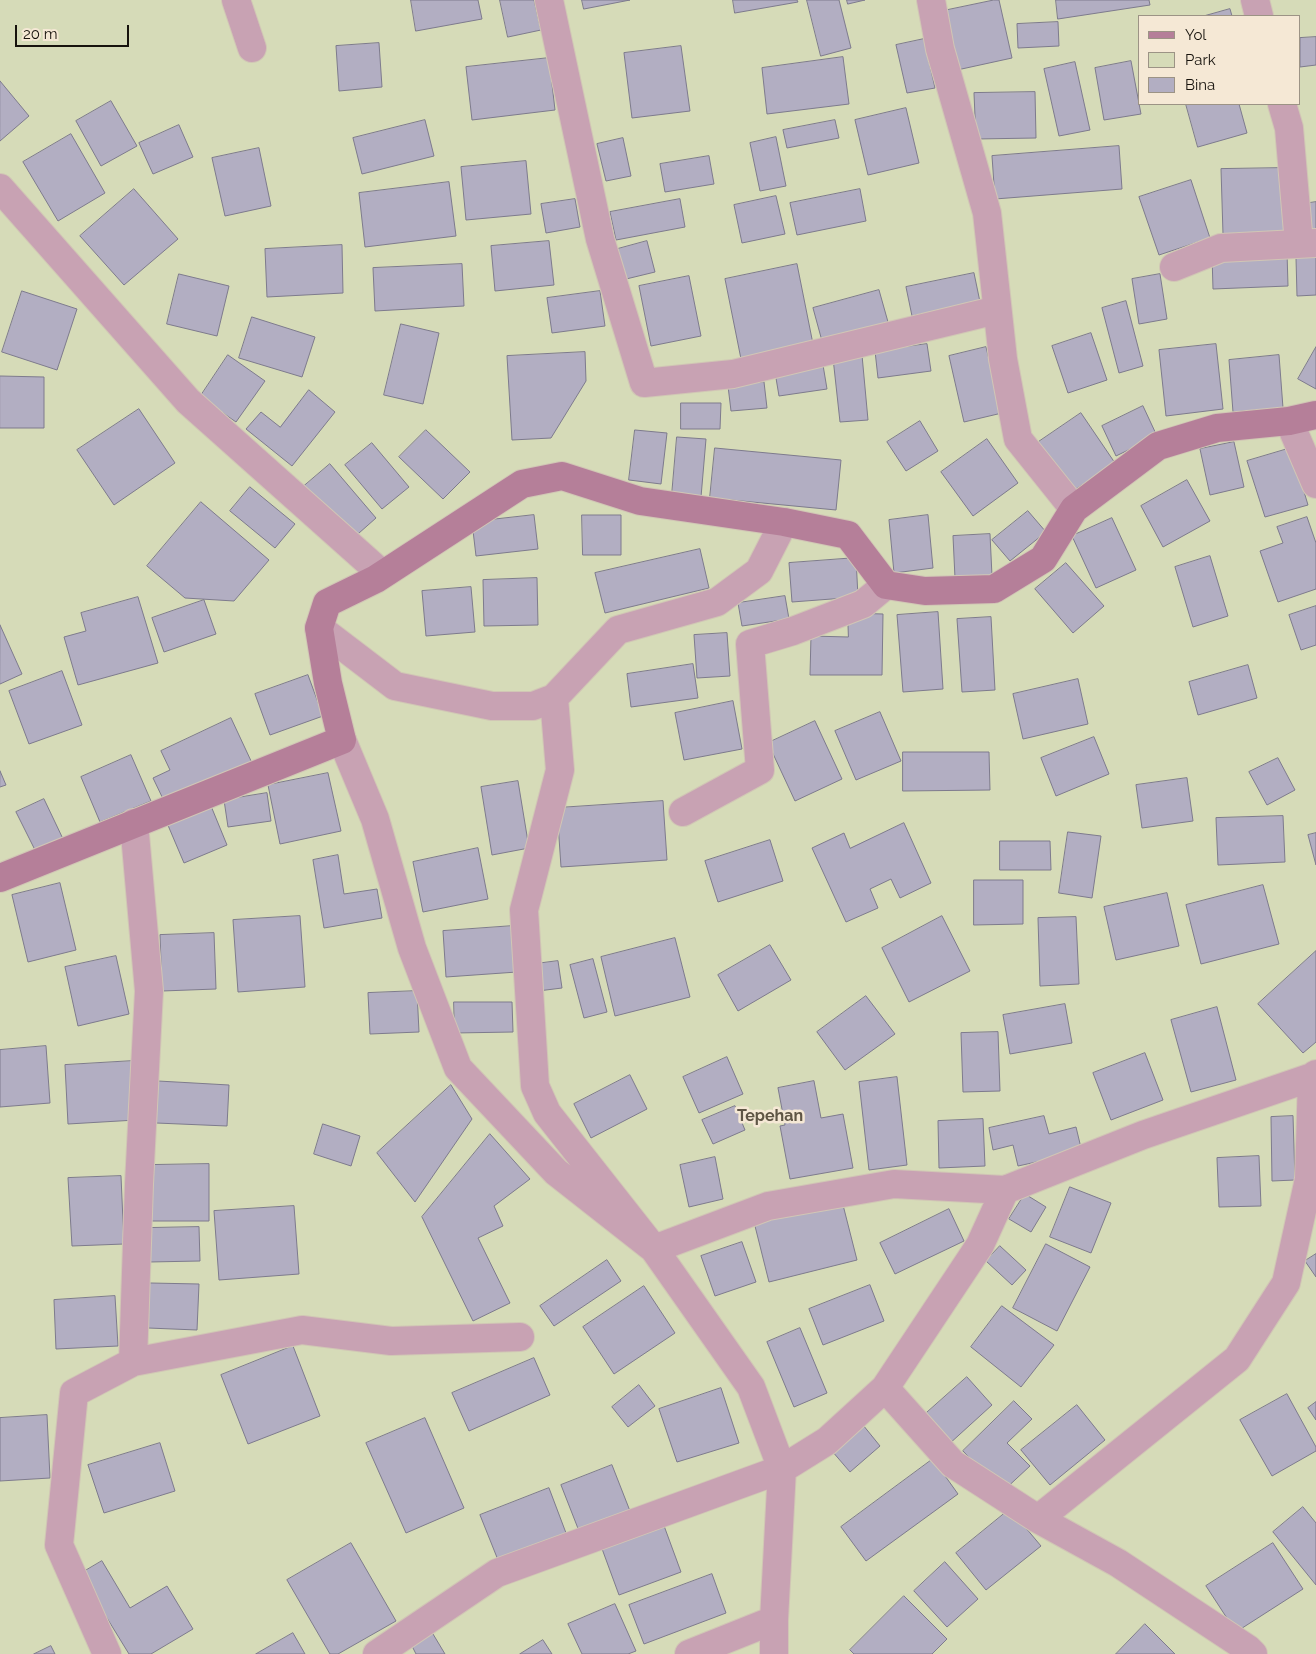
<!DOCTYPE html>
<html>
<head>
<meta charset="utf-8">
<style>
  body { margin:0 }
  #map { position:relative; width:1316px; height:1654px; overflow:hidden; background:#f5e8d5; font-family:Raleway,sans-serif }
  canvas { display:block }
  .legend { position:absolute; left:1138px; top:15px; width:162px; height:90px; box-sizing:border-box; background:#f5e8d5; border:1px solid #9c9385; margin:0; padding:6px 9px; list-style:none; font-size:15px; color:#17130d }
  .legend li { display:flex; align-items:center; gap:10px; height:25px }
  .legend b { width:25px; border:1px solid #9c9385 }
  .scale { position:absolute; left:15px; top:25px; width:114px; height:22px; box-sizing:border-box; border:2px solid #17130d; border-top:0; padding-left:6px; font-size:15px; line-height:18px; white-space:nowrap; color:#17130d; -webkit-text-stroke:4px #f5e8d5; paint-order:stroke }
</style>
</head>
<body>
<div id="map">
<canvas width="1316" height="1654"></canvas>
<ul class="legend">
<li><b style="height:6px;background:#b57f99"></b>Yol</li>
<li><b style="height:14px;background:#d6dbb8"></b>Park</li>
<li><b style="height:14px;background:#b2aec2"></b>Bina</li>
</ul>
<div class="scale">20 m</div>
</div>
<script>
const ctx = document.querySelector('canvas').getContext('2d');
ctx.lineJoin = 'round';
function fill(path, color) { ctx.fillStyle = color; ctx.fill(path, 'evenodd'); }
function stroke(path, color, width, dash) { ctx.strokeStyle = color; ctx.lineWidth = width; ctx.lineCap = dash ? 'butt' : 'round'; ctx.setLineDash(dash || []); ctx.stroke(path); }
function label(font, color, halo, rows, align = 'center') {
  ctx.font = font + ' Raleway,sans-serif'; ctx.lineWidth = 5; ctx.setLineDash([]); ctx.textBaseline = 'middle'; ctx.strokeStyle = halo; ctx.fillStyle = color; for (const [text, x, y, turn = 0] of rows) {
    ctx.save(); ctx.translate(x, y); ctx.rotate((+turn || 0) * Math.PI / 180); ctx.textAlign = isNaN(turn) ? turn : align; if (halo) ctx.strokeText(text, 0, 0); ctx.fillText(text, 0, 0); ctx.restore();
  }
}
const green = new Path2D(`
  M0 0H1316V1654H0ZM1140 16H1300V104H1140Z`);
const building = new Path2D(`
  M411 0H478L482 19 416 31Z
  M500 0H534L541 30 508 37Z
  M582 0H630L584 9Z
  M733 0H797L798 2 735 13Z
  M807 0H839L851 48 821 56Z
  M847 0H865L848 4Z
  M994 0H999L1012 58 957 70 943 11Z
  M1056 0H1149L1150 5 1058 19Z
  M1230 9 1232 16H1204Z
  M1058 22 1059 46 1018 48 1017 24Z
  M1316 37V65L1300 67V38Z
  M924 39 935 88 907 93 896 45Z
  M379 43 382 87 339 91 336 46Z
  M681 46 690 111 632 118 624 53Z
  M843 57 849 104 767 114 762 68Z
  M549 58 555 110 472 120 466 67Z
  M1131 61 1141 114 1104 120 1095 68Z
  M1075 62 1090 130 1059 136 1044 69Z
  M0 81 29 116 0 141Z
  M1035 92 1036 138 976 139 974 93Z
  M111 101 137 146 101 166 76 121Z
  M1186 104H1239L1247 133 1198 147Z
  M906 108 919 163 868 175 855 120Z
  M425 120 434 156 362 174 353 138Z
  M835 120 839 138 787 148 783 130Z
  M179 125 193 157 153 174 139 143Z
  M71 134 105 193 58 221 23 162Z
  M776 137 786 186 760 191 750 143Z
  M623 138 631 176 606 181 597 144Z
  M1119 146 1122 189 995 199 992 156Z
  M259 148 271 206 225 216 212 158Z
  M709 156 714 184 665 192 660 164Z
  M526 161 531 214 466 220 461 167Z
  M1283 168 1284 231 1223 234 1221 169Z
  M1191 180 1210 238 1159 255 1139 197Z
  M449 182 456 236 365 247 359 193Z
  M134 189 178 239 124 285 80 236Z
  M860 189 866 221 797 235 790 203Z
  M776 196 785 234 742 243 734 205Z
  M575 199 580 227 546 233 541 204Z
  M680 199 685 227 616 240 610 212Z
  M1316 202V241L1309 242 1303 204Z
  M549 241 554 285 495 291 491 246Z
  M647 241 655 272 622 280 614 250Z
  M342 245 343 293 267 297 265 249Z
  M1287 252 1288 286 1213 289 1212 255Z
  M1316 256V295L1297 296 1296 258Z
  M462 264 464 306 375 311 373 268Z
  M797 264 814 349 742 364 725 279Z
  M974 273 980 302 912 316 906 287Z
  M179 274 229 286 217 336 167 324Z
  M1160 274 1167 319 1139 324 1132 279Z
  M689 276 701 336 651 346 639 286Z
  M879 290 888 322 822 341 813 308Z
  M22 291 77 309 57 370 2 352Z
  M600 291 605 326 552 333 547 298Z
  M1126 301 1143 366 1119 373 1102 308Z
  M252 317 315 337 302 377 239 358Z
  M401 324 439 333 423 404 384 395Z
  M1091 333 1107 380 1068 393 1052 346Z
  M927 344 931 371 878 378 875 351Z
  M1216 344 1223 409 1166 416 1159 350Z
  M986 347 1002 413 964 422 949 356Z
  M1316 347V389L1298 379Z
  M585 352 586 381 551 438 512 440 507 356Z
  M228 355 265 381 236 422 200 397Z
  M862 355 868 420 840 422 833 358Z
  M1279 355 1283 408 1233 412 1229 360Z
  M823 365 827 389 779 396 775 372Z
  M0 376 44 377V428H0Z
  M764 382 767 408 731 411 728 386Z
  M309 390 335 412 292 466 246 429 261 412 280 427Z
  M681 403H721L720 429H681Z
  M1143 406 1157 436 1116 456 1102 426Z
  M139 409 175 463 114 505 77 450Z
  M1081 413 1115 463 1070 493 1037 443Z
  M920 421 938 451 906 471 887 442Z
  M426 430 470 472 443 499 399 457Z
  M635 430 667 433 661 484 629 480Z
  M677 437 706 439 701 497 672 495Z
  M987 439 1018 483 973 516 941 472Z
  M1234 442 1244 487 1210 495 1200 449Z
  M372 443 409 487 382 509 345 465Z
  M715 448 841 460 836 510 710 498Z
  M1291 448 1308 505 1265 517 1247 461Z
  M330 464 376 518 350 541 303 487Z
  M1187 480 1210 521 1163 547 1141 506Z
  M250 487 295 524 275 548 230 511Z
  M201 502 269 560 234 601 185 598 147 566Z
  M1028 511 1046 532 1010 561 992 540Z
  M534 515 538 549 476 556 472 522Z
  M582 515H621V555H583Z
  M928 515 933 568 894 573 889 520Z
  M1307 517 1316 543V589L1278 602 1260 551 1283 543 1277 527Z
  M1112 518 1136 570 1096 588 1072 536Z
  M990 534 992 576 955 578 953 536Z
  M700 549 709 588 605 613 595 573Z
  M1210 556 1228 616 1193 627 1175 567Z
  M856 558 858 597 792 602 789 563Z
  M1066 563 1104 606 1073 633 1035 589Z
  M537 578 538 625 484 626 483 580Z
  M471 587 475 632 426 636 422 591Z
  M785 596 789 619 742 626 738 603Z
  M138 597 158 663 78 685 64 637 86 631 81 613Z
  M204 600 216 634 164 652 152 618Z
  M1316 606V645L1301 650 1289 615Z
  M938 612 943 689 903 692 897 615Z
  M848 613 883 614 882 675H810L811 636 848 637Z
  M991 617 995 690 962 692 957 619Z
  M0 625 22 674 0 684Z
  M727 633 730 676 697 678 694 635Z
  M693 664 698 698 631 707 627 674Z
  M1248 665 1257 698 1198 715 1189 682Z
  M62 671 82 725 29 744 9 691Z
  M308 675 323 716 270 735 255 694Z
  M1078 679 1088 724 1023 739 1013 694Z
  M733 701 742 749 684 760 675 713Z
  M880 712 901 761 856 780 835 731Z
  M231 718 252 763 165 803 153 778 170 770 161 751Z
  M815 721 842 779 795 801 768 743Z
  M1094 737 1109 774 1056 796 1041 758Z
  M903 752H989L990 790 903 791Z
  M131 755 151 801 100 822 81 777Z
  M1278 758 1295 790 1267 805 1249 772Z
  M0 771 6 785 0 787Z
  M328 773 341 831 280 844 268 785Z
  M1187 778 1193 821 1142 828 1136 785Z
  M518 781 529 848 492 855 481 787Z
  M267 793 271 821 228 827 224 800Z
  M44 799 64 841 37 854 16 812Z
  M663 801 667 860 561 867 557 808Z
  M211 806 227 845 184 863 167 823Z
  M1283 816 1285 862 1218 865 1216 818Z
  M904 823 931 883 900 898 891 879 870 889 878 908 846 922 812 848 844 833 850 848Z
  M1068 832 1101 836 1092 898 1059 893Z
  M1316 833V865L1308 835Z
  M770 840 783 881 718 902 705 861Z
  M1000 841H1050L1051 870H1000Z
  M478 848 488 899 423 912 413 862Z
  M338 855 344 894 377 889 382 918 324 928 313 860Z
  M974 880H1023V924L974 925Z
  M60 883 76 950 28 962 12 895Z
  M1263 885 1279 944 1201 964 1186 905Z
  M1167 893 1179 946 1116 960 1104 907Z
  M300 916 305 987 238 992 233 920Z
  M942 916 970 971 909 1002 882 948Z
  M1076 917 1079 984 1040 986 1038 918Z
  M513 926 517 972 446 977 443 931Z
  M214 933 216 989 162 991 160 935Z
  M675 938 690 997 615 1016 601 957Z
  M770 945 791 980 738 1011 718 975Z
  M1316 951V1042L1303 1053 1258 1004Z
  M116 956 129 1014 78 1026 65 967Z
  M593 959 607 1012 584 1018 570 965Z
  M558 961 562 988 538 991 535 964Z
  M417 991 419 1032 370 1034 368 993Z
  M866 996 895 1034 845 1070 817 1032Z
  M454 1002H512L513 1032 455 1033Z
  M1065 1004 1072 1043 1010 1054 1003 1015Z
  M1217 1007 1236 1080 1191 1092 1171 1020Z
  M998 1032 1000 1091 963 1092 961 1033Z
  M46 1046 50 1103 0 1107V1050Z
  M1145 1053 1163 1100 1111 1120 1093 1073Z
  M727 1057 743 1094 699 1113 683 1077Z
  M133 1061 136 1120 68 1124 65 1065Z
  M630 1075 647 1109 591 1138 574 1104Z
  M897 1077 907 1165 869 1170 859 1082Z
  M158 1081 229 1085 227 1126 156 1123Z
  M814 1081 821 1118 843 1114 853 1168 790 1179 780 1126 785 1125 778 1088Z
  M451 1085 472 1119 415 1202 377 1153Z
  M735 1106 745 1130 713 1144 702 1120Z
  M1044 1116 1049 1134 1076 1127 1082 1152 1018 1166 1013 1145 993 1150 989 1128Z
  M1293 1116 1295 1180 1272 1181 1271 1117Z
  M983 1119 985 1166 939 1168 938 1121Z
  M323 1124 360 1136 351 1166 314 1154Z
  M490 1134 530 1179 494 1206 503 1226 478 1238 510 1303 473 1321 422 1217Z
  M1259 1156 1261 1206 1219 1207 1217 1158Z
  M715 1157 723 1199 689 1207 680 1165Z
  M209 1164V1221H151L150 1165Z
  M121 1176 124 1244 72 1246 68 1178Z
  M1070 1187 1111 1203 1091 1253 1050 1237Z
  M1025 1194 1046 1207 1031 1232 1009 1219Z
  M842 1201 857 1260 769 1282 754 1222Z
  M294 1206 299 1274 219 1280 214 1211Z
  M949 1209 964 1241 895 1274 880 1243Z
  M199 1227 200 1261 149 1262 148 1228Z
  M742 1242 756 1282 715 1296 701 1256Z
  M1046 1244 1090 1267 1057 1331 1013 1308Z
  M1000 1246 1026 1270 1012 1285 986 1261Z
  M1316 1254V1277L1305 1261Z
  M607 1260 621 1281 554 1326 540 1306Z
  M150 1283 199 1284 197 1330 148 1328Z
  M870 1285 884 1321 823 1345 809 1309Z
  M644 1286 675 1333 614 1374 583 1327Z
  M115 1296 118 1346 56 1349 54 1300Z
  M1002 1306 1054 1345 1021 1387 971 1347Z
  M800 1328 827 1393 794 1407 767 1342Z
  M293 1346 320 1416 248 1444 221 1375Z
  M534 1358 550 1395 469 1431 452 1393Z
  M967 1377 992 1405 948 1445 922 1417Z
  M639 1385 655 1406 628 1427 612 1407Z
  M721 1388 739 1443 677 1462 659 1409Z
  M1287 1394 1316 1447V1451L1272 1476 1240 1420Z
  M1014 1401 1032 1419 1007 1443 1030 1466 1002 1492 963 1451Z
  M1316 1402V1420L1308 1408Z
  M1077 1405 1105 1440 1050 1485 1021 1450Z
  M47 1415 50 1478 0 1481V1418Z
  M425 1418 464 1508 406 1533 366 1443Z
  M863 1425 880 1446 850 1472 832 1451Z
  M160 1443 175 1491 104 1513 88 1465Z
  M933 1459 958 1494 866 1561 841 1527Z
  M612 1465 630 1511 579 1531 561 1485Z
  M549 1488 566 1533 498 1560 480 1515Z
  M1303 1507 1316 1523V1585L1273 1532Z
  M1010 1509 1041 1546 986 1590 956 1553Z
  M663 1523 681 1572 619 1595 601 1546Z
  M351 1543 396 1621 338 1654H330L287 1580Z
  M1273 1543 1303 1589 1236 1632 1206 1586Z
  M102 1561 130 1608 167 1586 193 1629 151 1654H129L80 1574Z
  M945 1562 978 1599 947 1627 914 1591Z
  M712 1574 726 1613 644 1644 629 1605Z
  M904 1596 947 1639 932 1654H854L850 1650Z
  M615 1604 636 1651 628 1654H582L568 1624Z
  M1145 1624 1175 1654H1116Z
  M293 1633 305 1654H256Z
  M433 1634 445 1654H416L412 1646Z
  M543 1640 552 1654H520Z
  M51 1646 55 1654H34Z`);
const street = new Path2D(`
  M236 0 252 48
  M549 0 600 239 644 383 733 374 997 310
  M931 0 940 49 987 213 1003 359 1018 439 1074 509
  M1255 0 1259 16
  M1282 104 1289 128 1299 244
  M0 188 188 401 382 574
  M1174 267 1221 248 1316 243
  M1289 421 1316 484
  M319 628 395 686 492 706H533L554 698 618 630 717 602 759 571 784 522
  M554 698 560 770 524 910 535 1086 547 1113 654 1249 751 1387 782 1469 774 1620V1654
  M342 740 375 819 412 948 458 1068 556 1172 654 1249 768 1206 894 1184 1005 1190
  M683 812 760 770 750 644 793 631 863 604 886 585
  M133 1362 139 1184 149 991 134 823
  M885 1388 953 1464 1038 1519 1118 1563 1248 1649 1253 1654
  M1038 1519 1237 1359 1286 1283 1309 1179 1312 1077
  M107 1654 59 1545 74 1393 133 1362 302 1330 391 1341 520 1337
  M377 1654 497 1573 782 1469 827 1441 885 1388 980 1245 1005 1190 1143 1135 1312 1077 1316 1074
  M689 1654 774 1620`);
const secondary = new Path2D(`
  M0 878 342 740 328 683 319 628 327 603 376 579 522 484 562 476 640 501 784 522 848 535 886 585 925 591 994 589 1043 559 1074 509 1158 446 1217 428 1289 421 1316 415`);
const quarterNames = [
  ["Tepehan",770,1116]
];
fill(green, '#d6dbb8');
fill(building, '#b2aec2');
stroke(building, '#7e7b8d', 1);
stroke(street, '#d1c6b5', 30);
stroke(secondary, '#d1c6b5', 30);
stroke(street, '#c8a2b3', 28);
stroke(secondary, '#b57f99', 28);
label('bold 16px', '#5f5545', '#f5e8d5', quarterNames);
</script>
</body>
</html>
